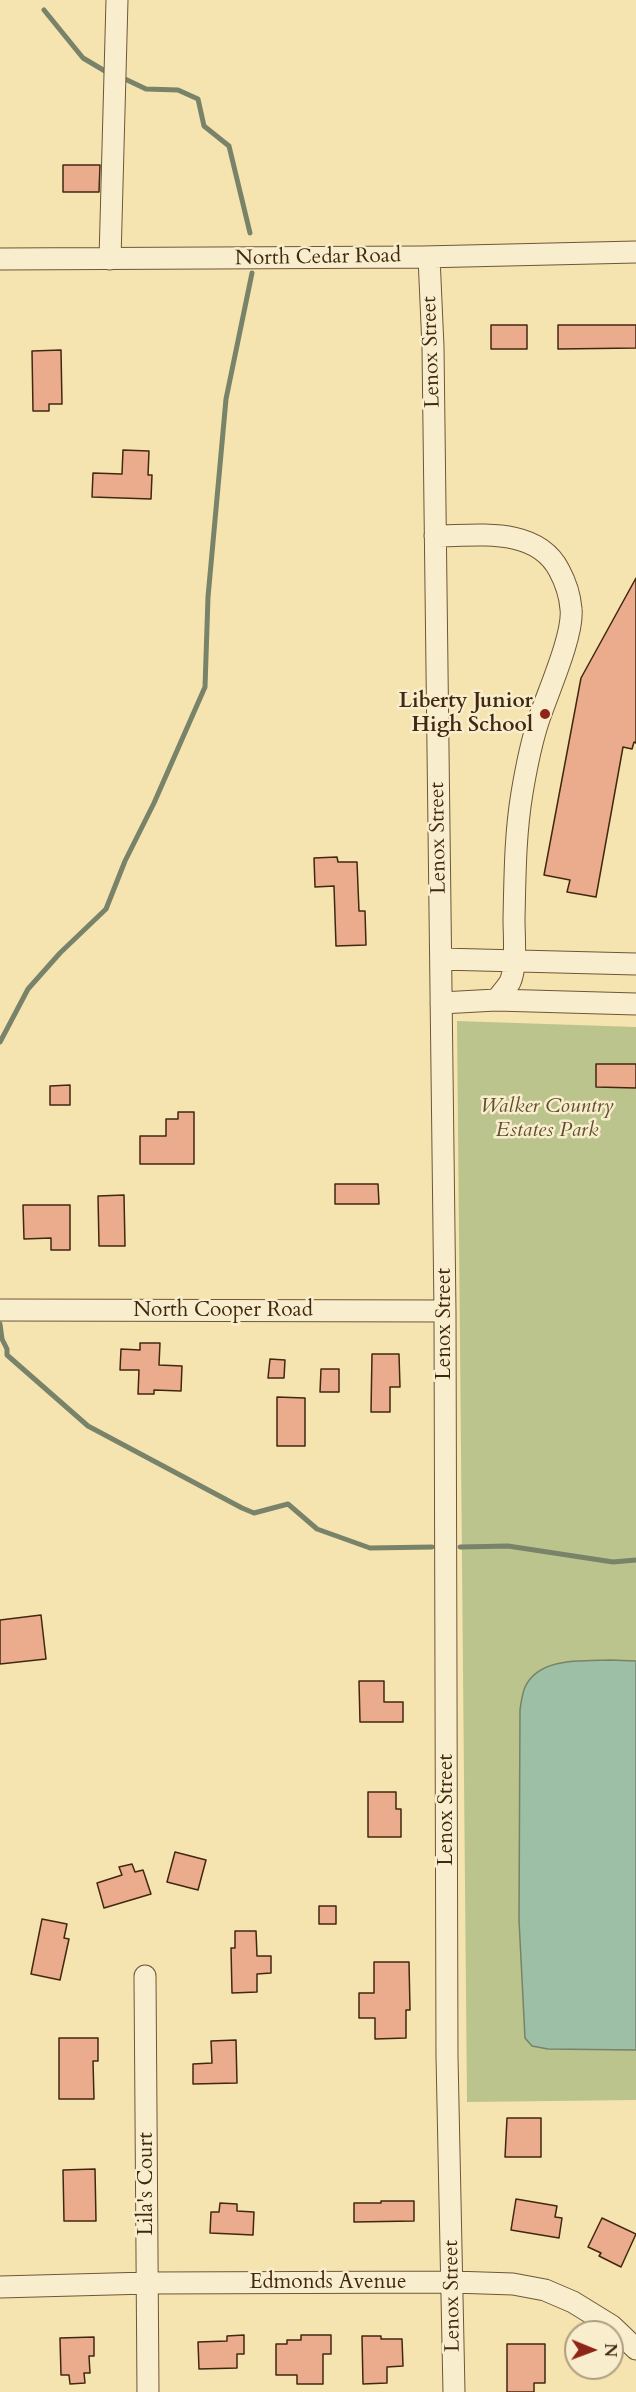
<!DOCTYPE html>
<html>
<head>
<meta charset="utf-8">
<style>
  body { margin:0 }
  #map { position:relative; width:636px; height:2392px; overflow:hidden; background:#f5e4b0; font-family:Cardo,serif }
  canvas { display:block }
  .north { position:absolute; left:564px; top:2320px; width:60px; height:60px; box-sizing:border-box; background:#f8edcc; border:2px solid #af9e81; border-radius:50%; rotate:91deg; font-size:16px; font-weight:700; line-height:24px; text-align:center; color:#412810 }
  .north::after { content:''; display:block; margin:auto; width:21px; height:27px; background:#8f2418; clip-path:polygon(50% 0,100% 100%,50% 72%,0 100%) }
</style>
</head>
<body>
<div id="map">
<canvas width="636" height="2392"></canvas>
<div class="north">N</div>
</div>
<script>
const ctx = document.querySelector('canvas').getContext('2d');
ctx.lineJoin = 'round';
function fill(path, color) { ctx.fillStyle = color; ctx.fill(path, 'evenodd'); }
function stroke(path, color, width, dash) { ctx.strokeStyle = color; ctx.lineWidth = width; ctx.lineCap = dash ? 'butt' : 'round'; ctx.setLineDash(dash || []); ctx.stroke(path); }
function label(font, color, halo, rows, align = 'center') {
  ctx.font = font + ' Cardo,serif'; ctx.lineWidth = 5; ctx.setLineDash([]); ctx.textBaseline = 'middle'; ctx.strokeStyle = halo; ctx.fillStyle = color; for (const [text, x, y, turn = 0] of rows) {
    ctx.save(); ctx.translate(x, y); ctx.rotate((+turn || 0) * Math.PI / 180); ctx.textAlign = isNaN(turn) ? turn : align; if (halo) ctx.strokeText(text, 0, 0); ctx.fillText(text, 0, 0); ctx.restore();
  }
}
const green = new Path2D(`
  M457 1021 636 1027V2100L467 2102Z`);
const water = new Path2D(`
  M610 1660 636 1661V2050L548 2049 532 2046 525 2038 519 1920 520 1710C521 1703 522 1694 525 1687 539 1657 582 1661 610 1660Z`);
const stream = new Path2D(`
  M44 10 83 58 110 74
  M125 79 146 89 178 90 198 99 204 126 229 146 250 233
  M0 1042 28 989 60 953 106 909 125 861 154 803 205 687 208 597 226 399 252 273
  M0 1324 2 1339 7 1349V1355L88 1426 242 1508 254 1513 288 1504 317 1529 370 1548 432 1547
  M460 1547 508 1546 613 1562 636 1560`);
const building = new Path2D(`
  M63 165H100L99 192H63Z
  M491 325H527V349H491Z
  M558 325H636V348L558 349Z
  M61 350 62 404H49V411H33L32 351Z
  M123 450 149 451 148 475H152L151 499 92 497 93 473 122 474Z
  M636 578V743L634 742 632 749 623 747 596 897 567 892 570 880 544 875 581 678Z
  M337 857 338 862H357L359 911H365L366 945 336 946 334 886 315 887 314 858Z
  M596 1064H636V1088L596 1087Z
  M70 1085V1105H50V1086Z
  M178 1112H194V1164H140V1136H166V1119H178Z
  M335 1184H378L379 1204H335Z
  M124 1195 125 1246H99L98 1196Z
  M23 1205H70V1250H51V1238L24 1239Z
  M140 1343H160L159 1365 182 1366 181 1391 154 1390V1394H138L139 1370H120L121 1349 140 1350Z
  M372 1354H399L400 1387H390V1412H371Z
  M270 1359 285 1360 284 1378H268Z
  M321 1369H339V1392H320Z
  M277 1397 305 1398V1446H277Z
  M41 1615 46 1659 0 1664V1620Z
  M359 1681H384V1702H403V1722H360Z
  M368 1792H396V1809H401V1837H368Z
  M175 1852 206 1860 198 1890 167 1882Z
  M132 1864 135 1872 143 1870 151 1894 104 1908 97 1883 122 1875 119 1867Z
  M319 1906H336V1924H319Z
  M42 1919 67 1924 64 1938 69 1939 60 1980 31 1974Z
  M235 1931H256L257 1956H271V1973L257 1974V1992L232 1993 231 1948H235Z
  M374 1962H409L410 2010H406V2038L375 2039V2018H359V1993H374Z
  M59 2038H98V2061H93L94 2099H59Z
  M236 2040 237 2083 193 2084V2064L212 2063 211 2041Z
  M507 2118H541V2157H505Z
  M95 2169 96 2221H64L63 2170Z
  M516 2199 557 2206 555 2217 562 2218 559 2238 511 2230Z
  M381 2201H414V2221L354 2222V2203H381Z
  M220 2203 237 2204V2211L254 2212 253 2235 210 2233 211 2212H219Z
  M602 2218 636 2234 621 2267 599 2256 601 2253 588 2247Z
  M244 2335V2354H237V2368L199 2369 198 2342 227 2341V2336Z
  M301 2335H331V2354H323V2384H297V2375H276V2344H287V2340H301Z
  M362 2336H381V2339H402L403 2366 387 2367V2383L363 2384Z
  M94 2337V2356H89L90 2373H84L85 2383 70 2384 69 2375H61L60 2338Z
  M507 2344H545V2383H534V2392H507Z`);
const minor = new Path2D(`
  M429 257 433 347 445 1311 447 2056 454 2392
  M0 259 423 257 636 252
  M110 259 117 0
  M435 536C477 536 536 526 559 570 565 581 570 596 571 609 574 635 547 694 538 722 531 744 526 769 522 793 515 835 515 877 514 919 514 937 517 967 510 982 506 989 500 995 496 1000L441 1003
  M441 959 636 964
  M496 1000 636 1004
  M0 1310 445 1311
  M145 1976 148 2392
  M0 2287 148 2283 453 2282 513 2284 545 2290 573 2302 612 2326 636 2349`);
const markers = [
  [545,714,6,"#8f2418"]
];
const streetNames = [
  ["North Cedar Road",318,258,-1],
  ["Lenox Street",432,352,-92],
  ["Lenox Street",439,838,-91],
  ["North Cooper Road",223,1311],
  ["Lenox Street",445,1324,-90],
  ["Lenox Street",447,1810,-90],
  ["Lila's Court",147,2184,-90],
  ["Edmonds Avenue",328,2283],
  ["Lenox Street",453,2296,-91]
];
const poiNames = [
  ["Liberty Junior",533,702],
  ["High School",533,726]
];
const parkNames = [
  ["Walker Country",547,1107],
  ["Estates Park",547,1131]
];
fill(green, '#bbc48c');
fill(water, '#9dbfa5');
stroke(water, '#788369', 1.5);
stroke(stream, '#788369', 5);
fill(building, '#ebab8d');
stroke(building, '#412810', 1.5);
stroke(minor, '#6e5738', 23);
stroke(minor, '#f8edcc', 21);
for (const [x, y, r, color] of markers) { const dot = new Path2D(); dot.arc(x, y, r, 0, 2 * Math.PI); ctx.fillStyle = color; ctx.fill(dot); stroke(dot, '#f8edcc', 2); }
label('21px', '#412810', '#f8edcc', streetNames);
label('bold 21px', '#412810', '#f8edcc', poiNames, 'right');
label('italic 21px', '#604f2f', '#f8edcc', parkNames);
</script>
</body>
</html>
